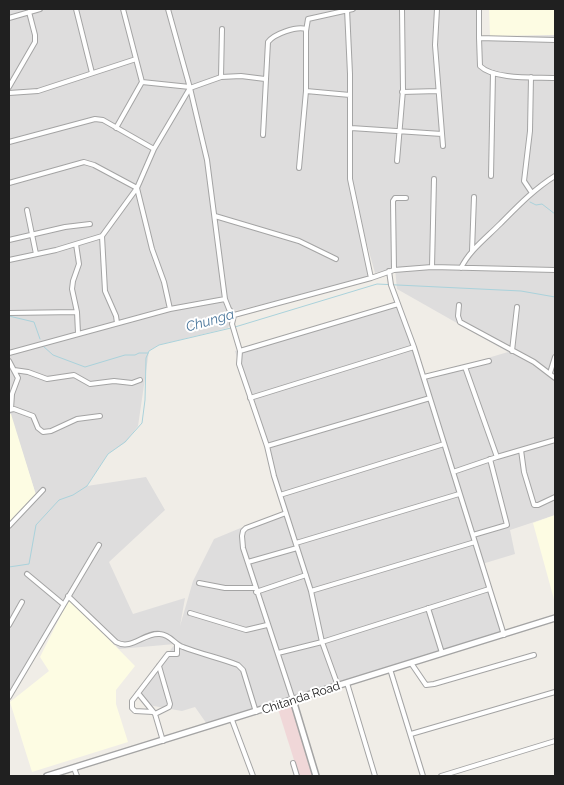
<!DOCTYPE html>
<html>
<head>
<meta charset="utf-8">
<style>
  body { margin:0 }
  #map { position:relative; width:564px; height:785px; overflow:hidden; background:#f0ede7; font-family:Raleway,sans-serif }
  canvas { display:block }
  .frame { position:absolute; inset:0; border:10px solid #202020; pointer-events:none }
</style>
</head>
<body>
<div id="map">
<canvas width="564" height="785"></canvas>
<div class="frame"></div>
</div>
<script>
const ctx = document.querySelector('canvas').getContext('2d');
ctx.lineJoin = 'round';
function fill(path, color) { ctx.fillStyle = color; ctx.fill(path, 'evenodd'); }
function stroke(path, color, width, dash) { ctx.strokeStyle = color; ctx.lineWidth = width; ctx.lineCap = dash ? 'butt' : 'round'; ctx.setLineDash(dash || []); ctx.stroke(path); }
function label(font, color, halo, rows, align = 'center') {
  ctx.font = font + ' Raleway,sans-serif'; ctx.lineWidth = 4; ctx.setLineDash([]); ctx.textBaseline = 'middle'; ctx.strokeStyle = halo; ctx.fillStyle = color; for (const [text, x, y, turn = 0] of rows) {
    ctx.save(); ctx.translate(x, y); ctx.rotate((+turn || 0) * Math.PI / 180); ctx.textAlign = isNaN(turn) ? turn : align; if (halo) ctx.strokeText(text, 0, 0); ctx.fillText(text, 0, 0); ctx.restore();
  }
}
const residential = new Path2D(`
  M9 9H481V38L490 36 555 35V515L510 530 515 554 482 564 503 634 209 727 195 707 182 711 148 705 138 692 175 644 119 649 69 599V594L9 695V523L36 495 10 414H9ZM352 191 375 273 395 268 397 289 508 352 424 377 397 303 235 351 286 512 243 527 214 539 193 581 180 626 185 598 133 614 109 562 165 510 146 477 87 486 108 454 126 442 138 426 149 351 159 345 228 328 235 311 371 278Z`);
const commercial = new Path2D(`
  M291 705 313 776H299L278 709Z`);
const education = new Path2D(`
  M489 9H555V35L490 36Z
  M9 414H11L36 495 9 523Z
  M555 515V603L533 523Z
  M69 599 135 666 116 690V704L128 742 32 772 10 702 49 671 40 657Z`);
const stream = new Path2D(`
  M530 202 536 205 542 204 555 214
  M9 316 34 322 40 339
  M235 327 377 284 521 291 555 297
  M43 346 53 355 85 367 125 355H135L139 353H148
  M9 567 29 564 36 525 59 500 73 495 87 486 108 454 125 442 142 423 145 400 146 358 149 351 159 345 231 328`);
const minor = new Path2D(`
  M76 9 92 73
  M168 9 190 88 207 160 225 299 229 309 234 315
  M347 9 350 74V179L371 278
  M437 9 435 45 443 146
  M479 9V38L555 40
  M9 18 40 9
  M479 38 480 66C494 80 536 77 555 78
  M221 77 222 29
  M531 77 530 131 524 181 532 193
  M142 82 190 87
  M9 87 35 42V35L29 12
  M306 91 350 95
  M402 92 438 91
  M9 93 38 91 136 59
  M116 128 142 82 123 9
  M351 128 442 134
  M263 135 268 42C274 34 296 26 306 29
  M9 142 95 119 103 120 154 149
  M397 161 403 90 402 9
  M299 168 306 91V31L308 19 353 9
  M491 176 493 73
  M9 183 84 162 94 165 137 188 152 249 164 282 170 309
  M27 210 36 254
  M215 216 299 241 336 259
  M9 240 65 227 90 224
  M76 244 79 264 73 281 72 289 77 312 78 333
  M472 251 474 197
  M9 260 56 250 102 236
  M432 267 434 179
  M461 268C469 251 486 238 500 224 517 207 534 189 555 176
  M394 270 393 201 395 198H406
  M389 271 391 285 414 347 504 635
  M459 305 458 316 460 322 534 362 555 378
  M9 313 77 312
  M234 315 232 324 240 351 239 364 267 446 274 476 311 591 322 642 338 686
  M234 315 371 278 394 270 432 267 555 270
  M117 323 116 316 105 291 102 236 137 188 154 149 190 88 221 77 241 76 265 79
  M240 351 398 304
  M512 351 517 307
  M9 353 170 309 225 299
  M9 361 18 378 12 394 11 409
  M14 370 28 372 47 379 74 375 90 384 114 381 132 383 140 380
  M550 373 555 357
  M424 377 489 361
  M250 398 414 347
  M9 410 14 409 33 416 38 428 43 432 51 431 77 419 100 416
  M267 446 430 398
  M521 450 524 472 534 505H538L555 497
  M497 457 555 440
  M453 472 497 457 465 367
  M280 495 444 444
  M286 513 246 528 243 531 242 536 243 548 293 700
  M9 526 43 490
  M473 535 507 525 490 459
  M296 543 459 494
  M248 562 297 548
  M27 574 63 604
  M199 583 225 588H255
  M311 591 475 542
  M256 592 306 575
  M68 596 116 642C132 651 144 632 160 634 171 635 174 644 183 647 201 654 220 658 238 665L243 670 256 712
  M428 608 442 653
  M190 613 246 630 267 625
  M9 625 22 602
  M278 653 322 642 489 589
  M411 663 426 685 434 684 534 655
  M390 669 423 776
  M347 683 375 776
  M138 693 155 714 163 741
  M9 697 99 545
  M153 712 135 711 132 708V701L168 654H177V644
  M155 714 169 707 170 704 159 666
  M232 720 253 776
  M411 734 555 692
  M293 763 297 776
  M74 768 77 776
  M441 776 555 741`);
const tertiary = new Path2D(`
  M293 700 316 776
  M47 776 555 618`);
const streetNames = [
  ["Chitanda Road",301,698,-18]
];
const waterNames = [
  ["Chunga",210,321,-16]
];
fill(residential, '#dedddd');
fill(commercial, '#f0d7d8');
fill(education, '#fdfce3');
stroke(stream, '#aad2db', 1);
stroke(minor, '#a4a4a4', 6);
stroke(tertiary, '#a4a4a4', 8);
stroke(minor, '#fff', 4);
stroke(tertiary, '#fff', 5);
label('12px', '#202020', '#fff', streetNames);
label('italic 14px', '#4b779c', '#fff', waterNames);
</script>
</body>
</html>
